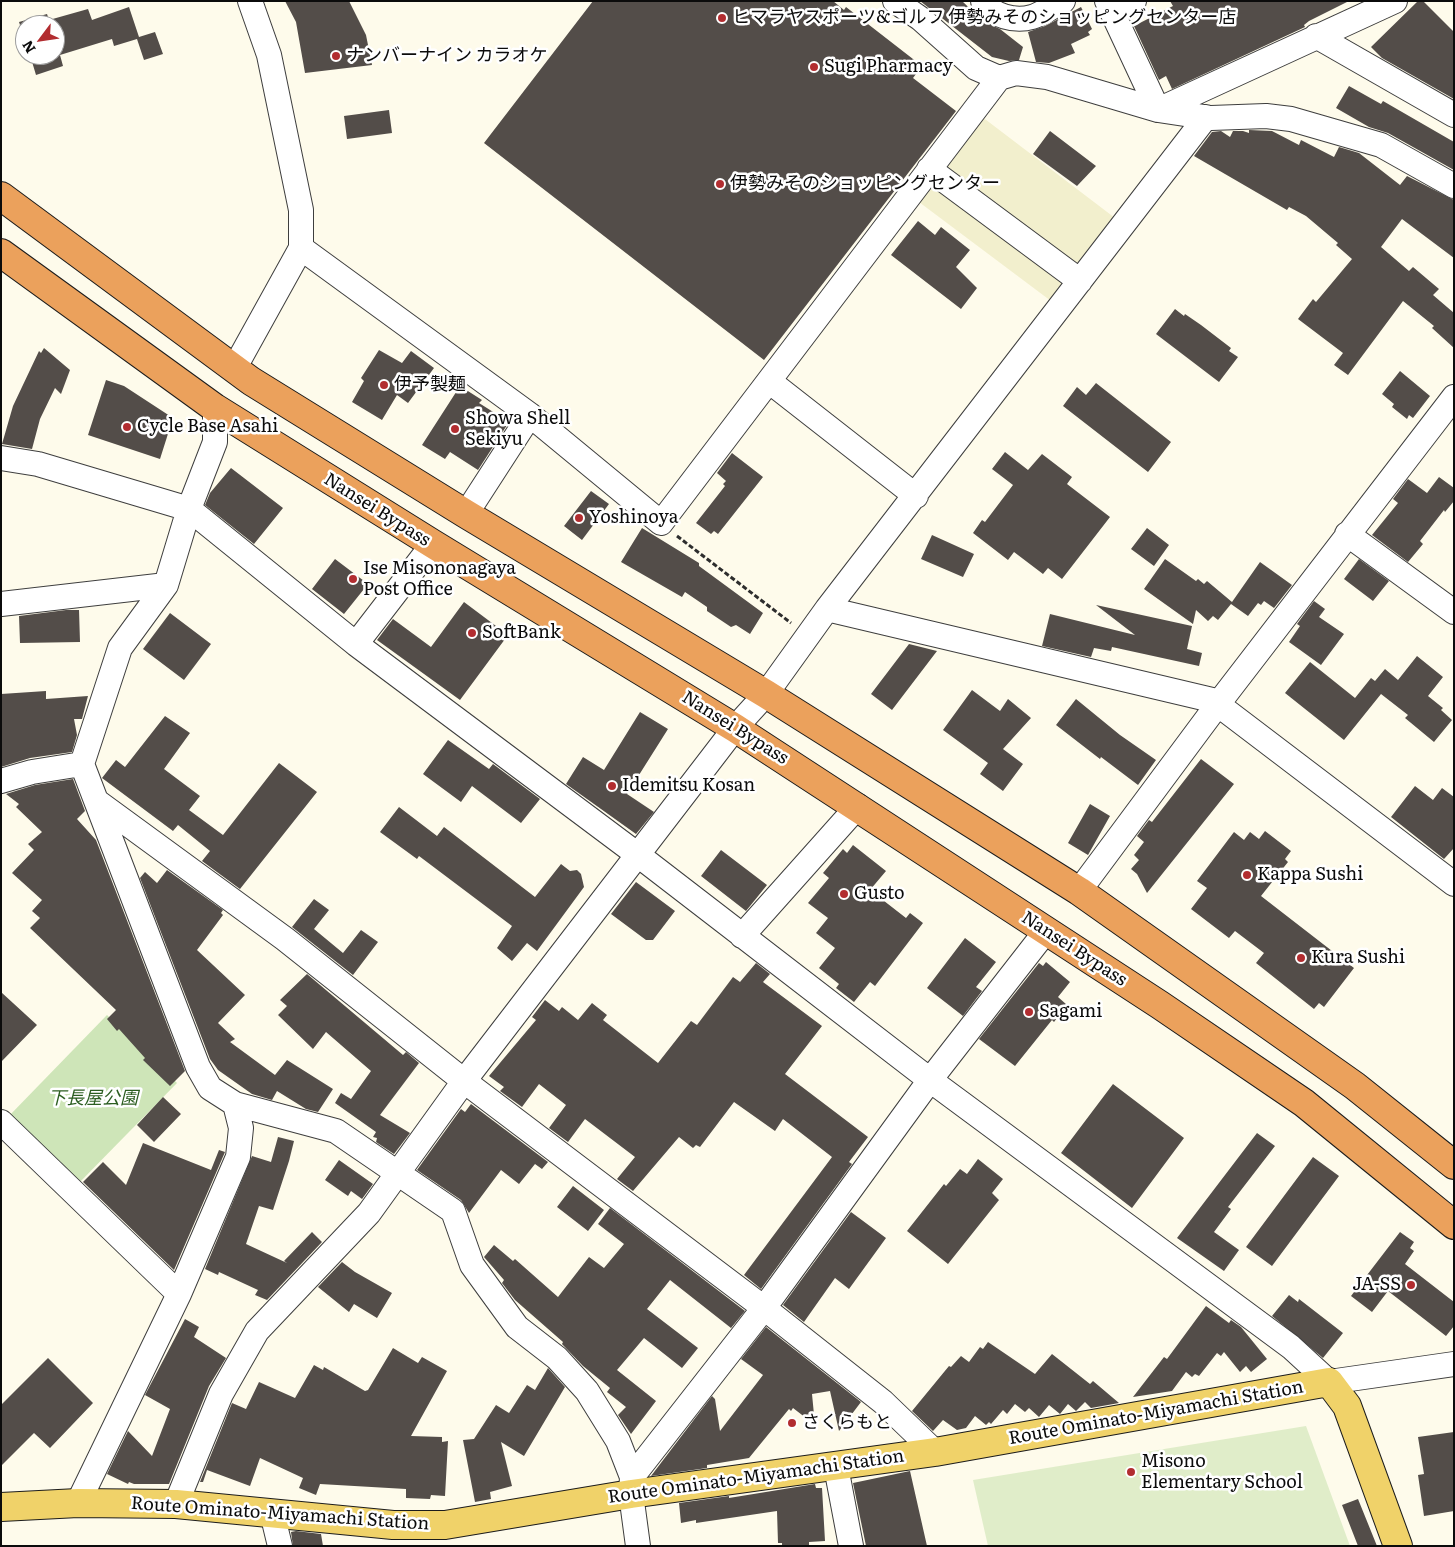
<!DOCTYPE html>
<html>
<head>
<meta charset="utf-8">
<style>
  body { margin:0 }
  #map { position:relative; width:1455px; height:1547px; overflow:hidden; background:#fefbeb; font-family:Literata,serif }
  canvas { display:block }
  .frame { position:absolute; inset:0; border:2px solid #0b0b0b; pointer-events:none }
  .north { position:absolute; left:15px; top:15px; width:50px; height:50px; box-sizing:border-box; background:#fff; border:1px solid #9d9d9d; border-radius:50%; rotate:239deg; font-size:14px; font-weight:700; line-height:20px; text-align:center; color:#0b0b0b }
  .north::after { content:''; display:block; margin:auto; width:18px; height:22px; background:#b22d30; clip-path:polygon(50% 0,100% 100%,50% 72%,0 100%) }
</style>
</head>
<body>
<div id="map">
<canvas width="1455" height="1547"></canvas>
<div class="frame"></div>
<div class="north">N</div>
</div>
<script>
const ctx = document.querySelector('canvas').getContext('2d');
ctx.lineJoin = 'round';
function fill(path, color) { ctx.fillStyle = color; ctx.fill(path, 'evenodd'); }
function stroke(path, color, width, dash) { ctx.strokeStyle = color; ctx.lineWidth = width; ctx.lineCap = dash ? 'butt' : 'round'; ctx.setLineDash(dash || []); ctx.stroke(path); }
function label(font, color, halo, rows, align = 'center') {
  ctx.font = font + ' Literata,"Noto Sans JP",serif'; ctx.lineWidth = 5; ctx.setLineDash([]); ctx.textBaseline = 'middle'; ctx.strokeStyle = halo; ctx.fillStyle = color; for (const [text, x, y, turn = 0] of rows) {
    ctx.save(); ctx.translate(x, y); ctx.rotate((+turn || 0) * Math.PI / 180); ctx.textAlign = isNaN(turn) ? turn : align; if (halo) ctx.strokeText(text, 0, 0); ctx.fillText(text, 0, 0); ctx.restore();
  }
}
const farmland = new Path2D(`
  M977 113 1115 218 1071 273 936 169Z
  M931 175 1068 281 1051 301 915 199Z`);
const green = new Path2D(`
  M107 1015 177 1083 77 1185 8 1117Z`);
const pitch = new Path2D(`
  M1306 1426 1350 1546H988L973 1480Z`);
const building = new Path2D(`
  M285 1H349L366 35 372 65 305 73 296 22Z
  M593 1H833L844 10 846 7 922 66 913 78 956 111 764 360 484 143Z
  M920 1H962L983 21 1000 29 1023 47 1019 60 1009 61 992 57Z
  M1170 1H1349L1309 21 1304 25 1305 27 1172 89 1166 76 1159 80 1134 26 1173 6Z
  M1418 1H1423L1454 32V99L1382 58 1371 47Z
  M129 7 139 37 155 32 163 54 144 60 137 39 114 46 112 39 60 55 63 66 36 75 30 55H55V25H25V40L19 22 47 14 49 20 88 9 92 20Z
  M1081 7 1092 29 1088 32 1090 35 1071 44 1075 53 1049 63 1036 62 1028 32 1045 26Z
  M1349 86 1381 104 1383 101 1454 142V170L1388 133 1369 127 1336 108Z
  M389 110 392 133 347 139 344 116Z
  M1249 130 1272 131 1299 145 1301 140 1334 157 1339 147 1359 153 1400 185 1407 176 1454 200V258L1402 219 1381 247 1409 271 1413 267 1439 289 1433 295 1454 313V348L1432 328 1434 326 1403 301 1348 375 1334 365 1343 353 1298 319 1313 299 1316 302 1352 259 1336 245 1338 243 1306 216 1289 207 1287 210 1194 156 1212 132 1221 131 1230 137 1233 131H1243L1249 133Z
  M1050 131 1096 166 1077 186 1033 154Z
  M918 221 935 235 941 227 970 250 956 267 977 288 961 309 891 255Z
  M1175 309 1184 316 1185 314 1201 325 1231 348 1229 351 1238 357 1219 382 1156 334Z
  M44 348 70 370 61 394 55 388 40 419 32 449 2 444 13 406 39 351 41 353Z
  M379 350 402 363 411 351 434 368 408 403 397 395 382 420 352 402 364 381 361 378Z
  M1400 371 1430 396 1413 418 1409 415 1407 419 1392 407 1394 404 1382 394Z
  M106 380 124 386 173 418 160 459 88 435Z
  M1096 383 1171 442 1148 472 1063 406 1077 387 1086 395Z
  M460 386 482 400 479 403 509 422 478 470 450 452 445 459 422 445Z
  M1005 452 1028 470 1042 454 1072 477 1067 484 1110 517 1062 579 1048 568 1043 574 1014 552 1008 560 973 533 982 520 985 522 1013 485 992 469Z
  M732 453 763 477 718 534 714 531 711 534 696 523 725 486 723 484 726 481 717 473Z
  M231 468 283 508 254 544 205 505 210 493Z
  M1439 477 1454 488V501L1445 512 1444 510 1420 541 1423 544 1408 562 1372 535 1398 503 1393 499 1408 479 1427 493Z
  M591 491 609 504 582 540 564 526Z
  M642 528 699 563V566L763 613 750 634 736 625 731 627 707 611V607L685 592 682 597 621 562Z
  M1147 528 1169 545 1154 566 1131 549Z
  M932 535 974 554 963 577 921 559Z
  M335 559 368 584 344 614 312 589Z
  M1165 559 1196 581 1198 579 1204 584 1207 581 1232 602 1260 562 1292 585 1274 608 1264 601 1261 605 1258 603 1248 616 1231 604 1218 620 1213 616 1208 621 1196 610 1193 624 1144 589Z
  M1359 559 1389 581 1373 601 1344 579Z
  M1314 601 1325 609 1319 617 1344 634 1321 665 1289 642 1300 626 1297 624Z
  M464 602 508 635 460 700 377 640 393 619 431 647Z
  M1096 605 1192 626 1187 649 1202 653 1199 666 1112 647 1111 651 1094 648 1091 657 1042 646 1050 614 1135 635Z
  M66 610H79L80 642 20 643 19 616Z
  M170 613 211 644 184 680 143 649Z
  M909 644 937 651 892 710 871 694Z
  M1417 656 1443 677 1428 696 1443 708 1441 710 1452 720 1434 742 1405 718 1408 715 1381 694 1344 740 1285 693 1310 662 1355 698 1371 678 1375 681 1385 669 1398 680Z
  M972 690 1000 711 1008 699 1031 718 1003 749 1023 764 1003 791 980 774 988 763 943 730Z
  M46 691V699L88 696 82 719H74L77 735 72 752 30 758 1 767V694Z
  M1076 699 1120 735 1156 760 1138 785 1101 757 1100 759 1056 725Z
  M640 712 668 729 627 794 654 812 636 834 566 784 583 757 604 770Z
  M165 716 190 733 164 769 200 796 189 810 223 835 279 763 317 792 240 889 202 861 210 851 178 825 173 831 102 778 116 760 125 767Z
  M448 740 489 769 493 764 540 799 521 823 472 786 461 802 423 774Z
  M1201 759 1234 784 1147 893 1137 874 1131 869 1139 860 1134 855 1144 842 1137 836 1149 820 1152 822Z
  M73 779 85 811 77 819 96 840 185 1071 170 1086 143 1060 145 1058 119 1029 117 1031 107 1019 116 1010 30 928 40 918 32 911 42 900 12 873 34 850 28 844 42 832 16 807 19 804 6 794 35 785Z
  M1415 786 1433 800 1442 788 1454 797V848L1444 859 1391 817Z
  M1090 804 1110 816 1088 855 1068 843Z
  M399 807 437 836 444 827 535 897 561 864 570 871 577 870 581 874 584 887 537 951 527 943 512 961 497 948 512 926 419 856 417 859 380 832Z
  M1265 831 1291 851 1285 859 1288 862 1261 896 1354 968 1324 1007 1319 1003 1314 1009 1256 963 1264 953 1235 931 1229 938 1191 909 1207 888 1197 881 1234 832 1244 840 1250 832 1259 839Z
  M853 845 886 871 870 890 906 918 910 913 923 923 875 986 870 982 854 1002 836 988 839 984 819 968 835 948 816 933 828 918 808 903 829 878 823 873 843 849 847 853Z
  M721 850 767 885 746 911 701 876Z
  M167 870 223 910 221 913 223 915 197 950 245 995 218 1023 235 1039 230 1042 275 1075 287 1060 333 1089 318 1112 306 1109 277 1091 272 1100 252 1094 218 1070 210 1059 140 878 145 872 157 883Z
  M636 882 675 911 653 940H646L611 914Z
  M314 899 329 910 314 929 343 953 361 930 378 942 353 975 292 927Z
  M965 938 996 962 976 987 982 991 963 1016 927 988Z
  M1046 962 1070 982 1058 997 1067 1005 1054 1022 1052 1020 1015 1066 979 1039 1039 963 1043 966Z
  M756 963 770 974 763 982 822 1026 785 1074 868 1137 849 1162 852 1164 761 1289 744 1275 832 1157 783 1119 775 1131 734 1102 700 1147 696 1145 693 1148 679 1137 633 1191 617 1179 635 1157 585 1119 568 1142 549 1128 566 1105 539 1084 522 1107 500 1091 504 1087 489 1076 536 1020 532 1017 545 1000 559 1011 562 1007 578 1020 592 1003 607 1015 603 1020 658 1063 691 1021 697 1025 733 977 740 982Z
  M307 974 403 1055 406 1052 419 1063 380 1115 410 1133 394 1154 376 1142 377 1138 373 1137 376 1132 335 1103 341 1093 351 1099 371 1071 326 1032 313 1049 278 1015 287 1006 280 1000Z
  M1 992 37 1025 1 1062Z
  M1113 1084 1184 1138 1132 1208 1061 1153Z
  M163 1097 181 1114 154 1142 137 1125Z
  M471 1104 548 1162 542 1169 535 1164 519 1184 501 1170 469 1213 461 1200 417 1170 461 1109 465 1112Z
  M1257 1133 1275 1146 1228 1207 1231 1209 1214 1232 1239 1250 1224 1271 1177 1238Z
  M278 1137 294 1141 289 1161 273 1210 259 1206 246 1244 287 1263 284 1261 312 1232 322 1242 267 1300 255 1295 258 1290 219 1272 218 1275 205 1269 252 1156 271 1162Z
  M143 1143 211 1170 219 1150 225 1152 174 1270 83 1182 103 1162 126 1185Z
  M1313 1157 1339 1176 1272 1266 1246 1247Z
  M978 1159 1003 1179 992 1193 999 1200 948 1264 907 1231 944 1184 946 1186 960 1169 967 1174Z
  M339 1160 373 1184 362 1199 351 1191 348 1196 325 1180Z
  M573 1186 604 1210 588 1231 557 1207Z
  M610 1208 745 1311 731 1328 670 1280 647 1309 698 1348 682 1368 644 1338 617 1370 656 1401 631 1434 618 1415 626 1407 607 1392 610 1388 583 1366 562 1344 563 1342 515 1300 502 1283 504 1280 484 1257 494 1245 513 1261 515 1259 558 1297 589 1257 604 1268 624 1244 598 1224Z
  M851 1212 886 1238 849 1289 835 1278 804 1322 783 1305Z
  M1400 1232 1414 1242 1410 1248 1414 1251 1405 1264 1454 1302V1326L1446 1336 1388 1291 1372 1312 1351 1296Z
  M342 1262 355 1272 392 1293 377 1318 354 1304 349 1312 318 1287Z
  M1289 1295 1298 1302 1299 1299 1343 1333 1323 1358 1272 1316Z
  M1206 1306 1229 1323 1231 1320 1241 1327 1267 1359 1251 1372 1246 1366 1240 1372 1224 1352 1221 1356 1217 1353 1199 1376 1195 1374 1192 1377 1186 1372 1172 1391 1133 1397 1164 1357 1167 1359Z
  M185 1319 199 1327 194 1337 226 1358 209 1386 169 1484H134L129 1482 128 1484 107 1474 128 1431 152 1456 170 1409 145 1395Z
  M766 1327 861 1402 839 1431 830 1391 812 1394 815 1425 793 1408 791 1411 789 1409 749 1458 707 1465V1468L651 1476 712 1396 715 1399 720 1431 763 1375 741 1359Z
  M988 1342 1035 1374 1052 1354 1090 1384 1093 1381 1119 1403 1091 1408 1085 1402 1076 1411 1068 1404 1060 1414 1049 1405 1039 1417 1029 1408 1025 1412 1015 1404 1007 1414 1003 1410 991 1424 989 1422 986 1425 975 1416 966 1428 957 1430 943 1420 933 1431 912 1411 949 1366 951 1367 961 1356 969 1362 980 1347 983 1349Z
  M393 1348 418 1363 422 1357 447 1371 411 1436 442 1437V1442L448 1441 445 1496 431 1495 430 1499 406 1498V1489L320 1484 316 1495 299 1488 303 1478 260 1458 250 1486 207 1470 203 1482H200L232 1403 246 1409 259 1382 295 1398 314 1365 323 1370 324 1367 365 1391 368 1390Z
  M48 1358 93 1403 50 1448 34 1433 1 1466V1405Z
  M548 1368 565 1387 524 1456 501 1442 512 1486 490 1492 491 1499 475 1502 463 1440 474 1439 496 1405 509 1413 527 1385 535 1390Z
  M1454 1432V1511L1424 1516 1418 1475 1424 1474 1418 1437Z
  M910 1471 927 1546H866L853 1483Z
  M815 1484 816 1488H822L825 1541 809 1542V1546H782V1543H778L777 1511 696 1523V1520L681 1523 679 1503 729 1496V1498Z
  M1358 1499 1377 1546H1358L1342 1505Z
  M296 1531 321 1534 323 1546H293L291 1532Z`);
const path = new Path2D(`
  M677 536 791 623`);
const minor = new Path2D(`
  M895 1 921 19 976 68 999 78 1016 73 1047 77 1158 110 1211 118 1266 116 1291 119 1381 145 1454 186
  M983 1C992 16 1015 22 1032 17 1042 14 1053 6 1063 1
  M1107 1 1158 110
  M1112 11 1134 1
  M1316 36 1454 115
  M1158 110 1395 1
  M929 169 1080 281
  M301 248 530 415 661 523 999 78
  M234 369 301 248V210L269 55 250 1
  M769 381 916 496
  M1 458 38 464 189 509 356 644 638 855 930 1080 1291 1347 1329 1382 1454 1364
  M466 514 530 415
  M1347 534 1454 612
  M1 604 166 585
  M827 609 1212 700 1454 884
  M356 644 433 544
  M1 781 32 772 82 764
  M99 803 285 939 464 1081 764 1308 883 1402 935 1452
  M1079 891 1218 704 1454 397
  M742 936 858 806
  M235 1104 336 1131 453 1211 472 1265 517 1327 557 1358 587 1391 618 1441 632 1477
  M1 1122 179 1294
  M836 1467 851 1546
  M78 1503 179 1294 238 1157 241 1128 235 1104 210 1088 198 1067 82 764 120 648 166 585 189 509 215 442V408
  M176 1504 221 1394 257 1331 369 1213 464 1081 735 728 766 694 827 609 1206 117
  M272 1513 280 1546
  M638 1546 631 1494 632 1477 764 1308 930 1080 1046 931`);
const major = new Path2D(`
  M1 1507 78 1503 176 1504 393 1525H445L631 1494 935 1452 1329 1382 1347 1406 1398 1546`);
const highway = new Path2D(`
  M1 196 251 381 466 514 766 694 1079 891 1355 1086 1454 1165
  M1 253 215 408 433 544 735 728 1160 1005 1304 1103 1454 1225`);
const markers = [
  [722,18,5,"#b22d30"],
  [336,56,5,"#b22d30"],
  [814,67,5,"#b22d30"],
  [720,184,5,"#b22d30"],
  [384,385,5,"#b22d30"],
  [127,427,5,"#b22d30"],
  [455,429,5,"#b22d30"],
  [579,518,5,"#b22d30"],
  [353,579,5,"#b22d30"],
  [472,633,5,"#b22d30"],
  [612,786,5,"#b22d30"],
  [1247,875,5,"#b22d30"],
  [844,894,5,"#b22d30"],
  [1301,958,5,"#b22d30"],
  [1029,1012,5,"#b22d30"],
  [1411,1285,5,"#b22d30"],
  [792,1423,5,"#b22d30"],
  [1131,1472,5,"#b22d30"]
];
const poiNames = [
  ["ヒマラヤスポーツ&ゴルフ 伊勢みそのショッピングセンター店",732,18],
  ["ナンバーナイン カラオケ",346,56],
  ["Sugi Pharmacy",824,67],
  ["伊勢みそのショッピングセンター",730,184],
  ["伊予製麺",394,385],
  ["Showa Shell",465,419],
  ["Sekiyu",465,440],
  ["Cycle Base Asahi",137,427],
  ["Yoshinoya",589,518],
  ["Ise Misononagaya",363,569],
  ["Post Office",363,590],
  ["SoftBank",482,633],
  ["Idemitsu Kosan",622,786],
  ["Kappa Sushi",1257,875],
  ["Gusto",854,894],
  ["Kura Sushi",1311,958],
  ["Sagami",1039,1012],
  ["JA-SS",1401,1285,"right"],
  ["さくらもと",802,1423],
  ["Misono",1141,1462],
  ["Elementary School",1141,1483]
];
const streetNames = [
  ["Nansei Bypass",377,510,32],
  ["Nansei Bypass",735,728,32],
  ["Nansei Bypass",1074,949,33],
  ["Route Ominato-Miyamachi Station",1156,1413,-10],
  ["Route Ominato-Miyamachi Station",756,1477,-8],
  ["Route Ominato-Miyamachi Station",280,1514,4]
];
const parkNames = [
  ["下長屋公園",93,1099]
];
fill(farmland, '#f2efcd');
fill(green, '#cee5b8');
fill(pitch, '#e0edc9');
fill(building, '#534d49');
stroke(minor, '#3e3e3e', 26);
stroke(major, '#1c1c1c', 30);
stroke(highway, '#1c1c1c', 30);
stroke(path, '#2d2d2d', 3, [5, 2.5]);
stroke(minor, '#fff', 24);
stroke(major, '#f0d269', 28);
stroke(highway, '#eba15c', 28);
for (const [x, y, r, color] of markers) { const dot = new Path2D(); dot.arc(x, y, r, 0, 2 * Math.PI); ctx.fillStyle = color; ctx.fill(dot); stroke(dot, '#fff', 2); }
label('18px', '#0b0b0b', '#fff', poiNames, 'left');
label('18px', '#0b0b0b', '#fff', streetNames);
label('italic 18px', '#2c5e21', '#fff', parkNames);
</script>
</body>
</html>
